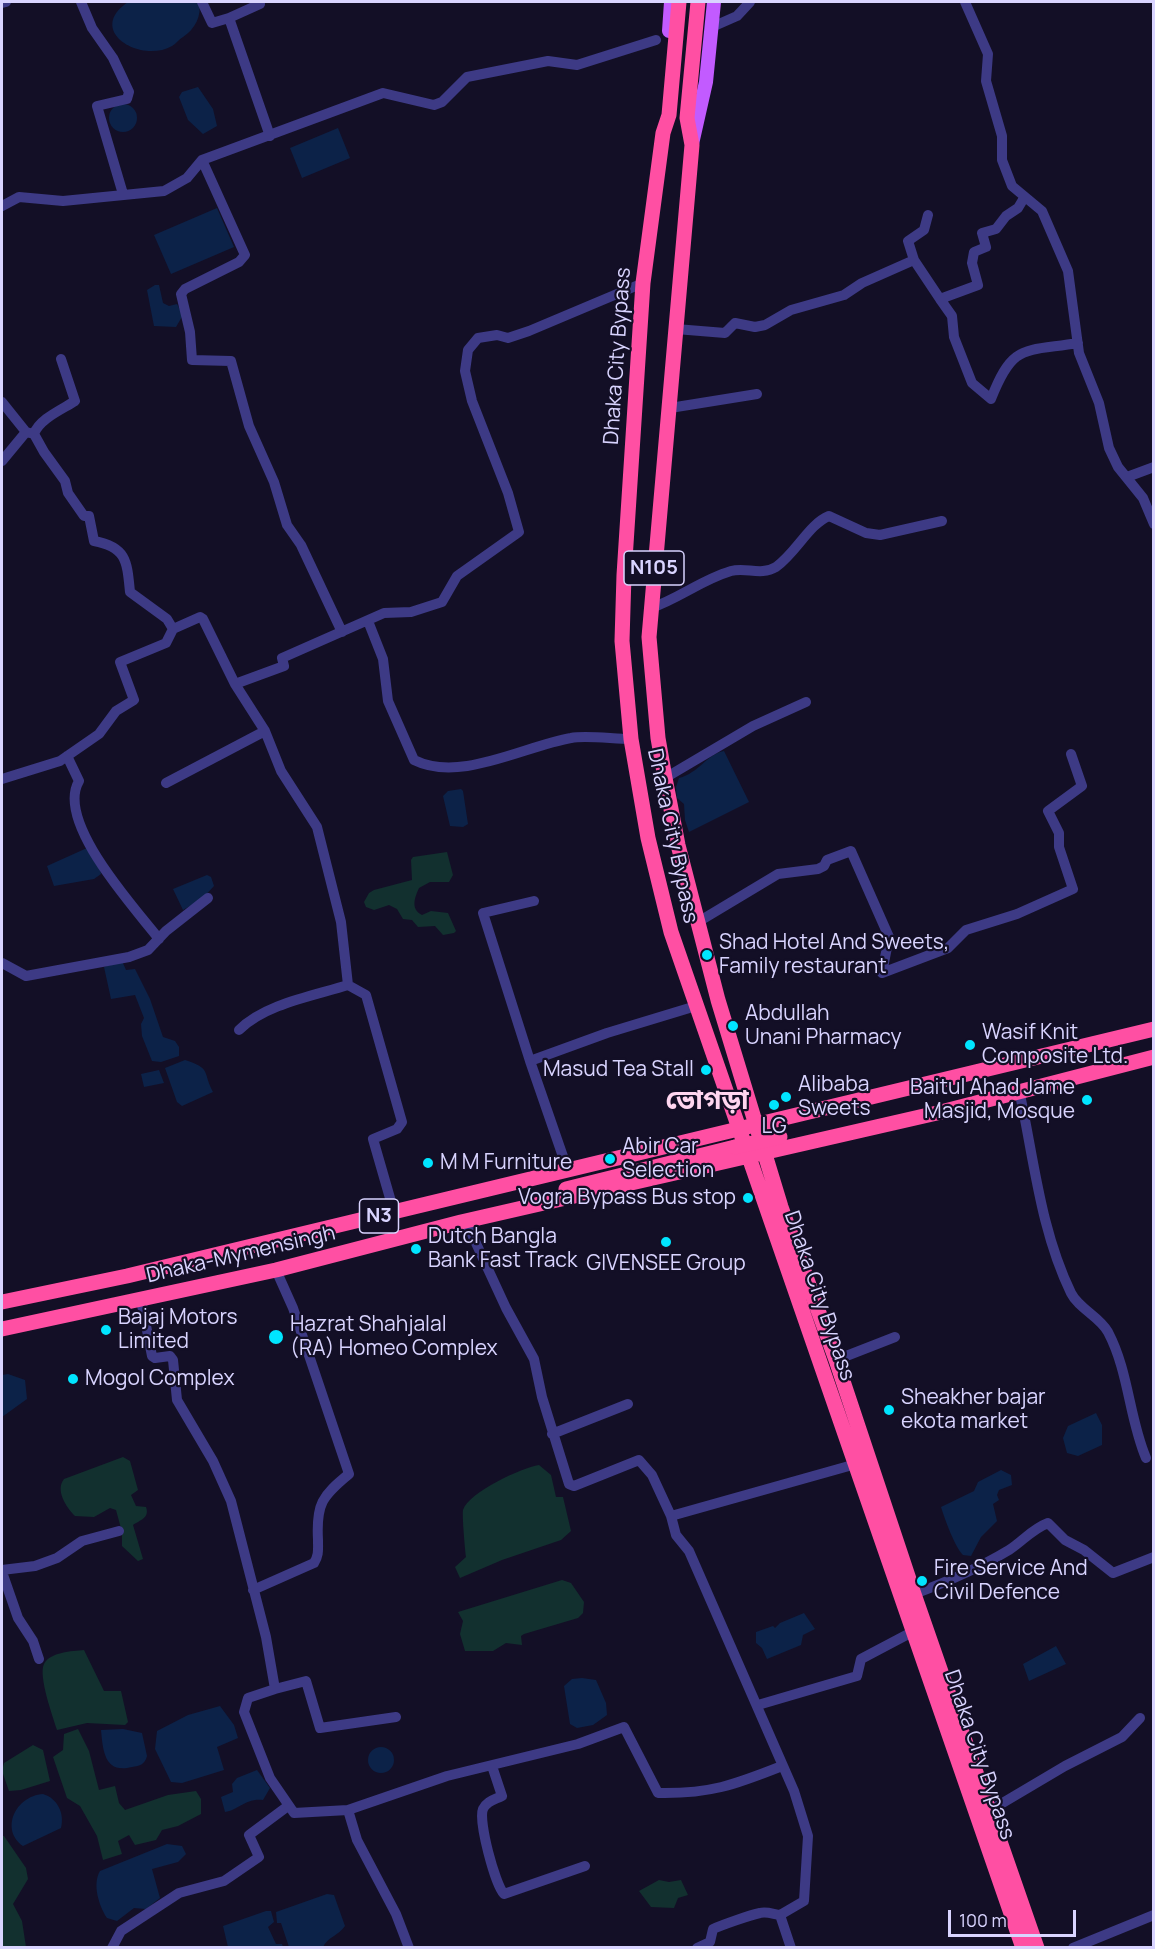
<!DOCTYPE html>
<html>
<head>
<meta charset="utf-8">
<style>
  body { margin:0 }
  #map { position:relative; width:1155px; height:1949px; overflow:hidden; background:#130f26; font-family:Manrope,sans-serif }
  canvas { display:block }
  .frame { position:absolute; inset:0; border:3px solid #d9d4ff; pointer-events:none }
  .scale { position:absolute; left:948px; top:1910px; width:128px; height:27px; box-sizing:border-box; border:3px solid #d9d4ff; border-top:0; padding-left:8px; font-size:18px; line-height:21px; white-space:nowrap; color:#d9d4ff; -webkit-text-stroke:4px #130f26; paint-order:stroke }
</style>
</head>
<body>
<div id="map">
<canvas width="1155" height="1949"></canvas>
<div class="frame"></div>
<div class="scale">100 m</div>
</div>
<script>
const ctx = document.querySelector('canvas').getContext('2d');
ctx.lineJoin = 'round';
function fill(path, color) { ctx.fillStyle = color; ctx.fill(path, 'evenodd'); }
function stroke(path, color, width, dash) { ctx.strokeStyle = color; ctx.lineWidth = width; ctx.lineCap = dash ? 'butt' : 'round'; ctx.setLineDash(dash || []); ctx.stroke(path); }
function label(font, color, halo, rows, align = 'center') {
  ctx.font = font + ' Manrope,"Noto Sans Bengali",sans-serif'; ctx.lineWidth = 4.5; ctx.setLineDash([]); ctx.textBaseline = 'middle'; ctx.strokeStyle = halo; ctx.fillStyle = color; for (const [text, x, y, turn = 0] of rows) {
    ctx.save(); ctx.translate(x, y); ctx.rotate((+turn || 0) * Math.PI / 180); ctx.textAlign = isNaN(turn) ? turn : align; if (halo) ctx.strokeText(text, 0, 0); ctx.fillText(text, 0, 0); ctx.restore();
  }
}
const green = new Path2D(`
  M447 852 453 875 449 882H430L419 888C415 897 410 909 422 915L431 911 448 913 456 931 454 933 443 935 435 926 418 927 412 920 403 919 397 909 389 905 374 910 366 907 364 902 369 893 374 890 412 880 411 860 413 857Z
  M123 1457 130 1461 138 1490 131 1495 136 1506 146 1507C150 1518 140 1520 133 1525L143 1559 138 1561 122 1546V1532L116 1510 110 1508 94 1517 75 1516C66 1507 55 1490 64 1479Z
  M539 1465 551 1475 556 1497H563L571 1531 561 1540 502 1560 460 1578 455 1567 466 1557C465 1549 462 1516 463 1510 469 1492 521 1468 539 1465Z
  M562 1580 571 1583 584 1602 583 1613 578 1618 524 1634 521 1636 522 1645 506 1643 493 1651H465L460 1634 463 1621 458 1612Z
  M84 1650 104 1691H121L128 1722 125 1725 87 1723 57 1730C53 1717 38 1676 44 1664 50 1652 72 1651 84 1650Z
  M78 1729 89 1751 99 1790 115 1786 119 1803 125 1810 168 1795 196 1791 201 1799V1814L178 1826 162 1830 156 1840 135 1845 129 1835 118 1841 122 1854 103 1860 97 1836 80 1806 67 1798 53 1757 63 1750 64 1734Z
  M33 1745 43 1750 50 1781 21 1790 9 1791 2 1771 4 1763Z
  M2 1836H4L26 1868 28 1879 13 1904 22 1921 26 1947H2Z
  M659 1880 669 1882 681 1880 688 1895 678 1898 674 1908 651 1907 639 1891Z`);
const water = new Path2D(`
  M128 2H199C202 16 195 29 183 37 179 39 176 44 172 46 141 64 85 31 128 2Z
  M198 87 213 109 217 126 203 134 188 120 179 97 182 92Z
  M109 118a14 14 0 1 1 28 0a14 14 0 1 1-28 0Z
  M338 128 350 158 302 178 290 148Z
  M217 208 234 247 171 274 154 235Z
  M155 285H159L163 303 169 306 177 304 183 315 176 327 154 326 147 290Z
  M724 751 749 802 689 832 685 820 684 804 677 798 676 787 679 778C699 773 707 754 724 751Z
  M461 789 463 791 468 824 463 827 450 826 443 796 448 791Z
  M87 848 100 868 101 874 94 879 54 886 47 866Z
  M207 875 211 877 214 886 202 899 183 910 173 889Z
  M122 961 126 970 135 969 150 999 163 1037 175 1041 179 1047V1056L161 1062 152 1061 142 1036 141 1024 144 1018 135 995 111 999 104 967Z
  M185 1060C212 1069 202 1071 213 1092L182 1106 177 1102 165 1068Z
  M159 1070 164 1083 144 1087 141 1074Z
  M8 1374 25 1380 27 1399 2 1417V1375Z
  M1096 1413 1102 1425V1445L1078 1456 1067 1453 1063 1438 1068 1426Z
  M1001 1470 1011 1475 1012 1485 999 1490 997 1495 999 1500 993 1504 997 1521 981 1537 971 1556 963 1555C955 1547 945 1520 941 1507L974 1491 978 1482Z
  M804 1613 815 1629 803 1635 801 1645 767 1659 762 1648 756 1643V1632L773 1626 775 1628 780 1623Z
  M1056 1646 1066 1664 1029 1681 1023 1664Z
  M582 1678 596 1680 606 1703 607 1715 593 1725 577 1728 570 1724 564 1686 572 1679Z
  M220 1706 234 1725 238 1738 217 1747 224 1770 182 1783 171 1782 155 1749 157 1731 188 1715Z
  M123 1729 142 1733 147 1756C145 1764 140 1766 132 1767 105 1774 103 1752 101 1730Z
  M368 1760a13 13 0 1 1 26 0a13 13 0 1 1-26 0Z
  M257 1770 270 1788 263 1800C245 1798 239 1810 225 1812L221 1797 233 1792 232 1784 237 1778Z
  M43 1794C57 1798 65 1813 61 1828L23 1846C0 1830 15 1796 43 1794Z
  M167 1844 182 1846 186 1854 178 1862 152 1869 160 1898 146 1909 134 1908 117 1921 107 1918C99 1906 92 1884 100 1871Z
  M327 1894 334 1895 345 1926C339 1935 328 1937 323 1947H289L281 1923H277L276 1912Z
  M266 1911H271L274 1922 268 1927 276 1944H282L283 1947H228L223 1926Z`);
const minor = new Path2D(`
  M81 2 92 28 113 58 129 92 127 99 97 106 123 194
  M202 2 212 23 229 18 270 136
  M965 2 988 54 986 81 1002 136V160L1012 186 1042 211 1068 271 1079 353 1099 403 1109 448 1118 467 1143 498 1154 524
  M2 3 6 2
  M229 18 260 4 259 2
  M712 27 737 16 750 2
  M202 160 245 255 239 262 185 289 181 294 190 332 192 360 231 361 249 426 274 482 287 525 301 545 342 632
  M2 206 19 197 63 201 164 191 187 178 202 160 383 93 434 105 442 102 467 77 548 61 577 65 656 40
  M914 260 940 299 978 285 972 263 974 252 986 247 982 233 996 229 1006 216 1018 208 1024 198
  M940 299 952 316 954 337 972 383 991 399C1013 343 1023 352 1078 343
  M676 329 725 333 735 323 755 327 765 325 791 310 844 295 862 283 914 260 908 241 924 230 928 215
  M2 402 26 432 34 434 44 452 65 481 68 493 84 516H89L94 541C127 547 127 562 130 592L167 619 173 629
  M670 408 757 394
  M34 434C39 419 63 409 75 401L61 359
  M2 461 26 432
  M1127 477 1154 467
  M651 608C680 598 701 580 731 571 746 567 761 576 776 567 796 553 809 524 829 516L866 533 880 535 942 521
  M368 621 383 659 388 701 414 760C460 783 524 746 571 738 585 735 614 739 631 739
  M235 684 284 666 282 658 384 613 411 612 442 602 457 576 519 532 508 493 472 401 465 371 468 350 478 338 497 335 508 338 529 331 643 283
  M67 756 79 781C55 822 135 908 159 939
  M665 778 753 726 806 702
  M2 779 60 761 99 734 116 711 134 700 120 662 166 643 173 629 200 617 203 619 235 684 265 731 281 771 317 827 341 922 348 985 366 995 402 1122 397 1129 373 1139 394 1212
  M166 783 265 731
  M698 922 778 874 818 869 824 866 827 860 851 851 889 937 882 973 948 948 966 930 1017 914 1073 889 1059 847V833L1048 811 1082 786 1071 754
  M2 963 26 976 129 957 148 950 166 931 208 898
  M239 1030C265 1004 313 996 348 985
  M530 1061 483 913 534 901
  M1019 1090C1034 1158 1040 1229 1071 1293 1079 1309 1099 1316 1108 1332 1129 1372 1129 1418 1146 1458
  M568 1171 530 1061 607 1033 696 1006
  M461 1222 469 1228 506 1308 534 1359 542 1397 569 1484 574 1486 639 1460 652 1475 671 1516
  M141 1300 152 1356 155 1358 170 1356 173 1360 177 1400 213 1461 231 1501 266 1637 275 1689 248 1698 244 1712 270 1778 294 1813 348 1810 447 1776 578 1744 624 1727 658 1793C710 1794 734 1785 782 1766
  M836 1360 895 1337
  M552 1434 628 1404
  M2 1570 35 1566 57 1558 82 1541 119 1531
  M2 1572 18 1618 33 1641 39 1659
  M253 1590 314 1563C319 1555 318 1550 318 1540 316 1504 322 1496 349 1474L293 1308 276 1270
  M914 1594C947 1582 979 1568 1009 1550 1023 1541 1032 1529 1048 1523L1065 1540 1084 1550 1113 1573 1154 1557
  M275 1689 306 1681 320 1728 396 1717
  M758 1705 857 1676 861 1659 914 1631
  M492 1766 502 1796C494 1800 487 1801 483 1809 478 1821 495 1884 504 1894L585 1866
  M348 1810 357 1840 396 1914 409 1948
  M989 1811 1065 1766 1122 1737 1140 1718
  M112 1948 121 1931 179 1893 224 1881 259 1857 249 1835 288 1806
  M697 1948 710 1942 713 1929C722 1925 750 1915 760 1913 766 1911 773 1914 780 1915
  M791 1948 780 1915 804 1901 808 1836 794 1791 689 1551 676 1535 671 1516 856 1464
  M1073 1948 1154 1915`);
const major = new Path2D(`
  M669 31 671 2
  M692 144 706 82 714 2`);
const highway = new Path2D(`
  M679 2 669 115 663 133 643 283 624 575 622 641 631 739 648 838 671 932 1023 1948
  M698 2 687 118 692 145 649 637 658 738 665 778 678 845 718 1000 781 1207 836 1360 914 1594 1037 1948
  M566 1189 735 1147
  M2 1302 127 1276 1154 1029
  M2 1329 276 1270 461 1222 937 1113 1154 1057`);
const highwayBridge = new Path2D(`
  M735 1147 780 1137`);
const markers = [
  [707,955,6,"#00e5ff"],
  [733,1026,6,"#00e5ff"],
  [970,1045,6,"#00e5ff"],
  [706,1070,6,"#00e5ff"],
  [786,1097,6,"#00e5ff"],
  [1087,1100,6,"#00e5ff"],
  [774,1105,6,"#00e5ff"],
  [610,1159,6,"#00e5ff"],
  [428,1163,6,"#00e5ff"],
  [748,1198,6,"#00e5ff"],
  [666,1242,6,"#00e5ff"],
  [416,1249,6,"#00e5ff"],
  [106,1330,6,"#00e5ff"],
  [276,1337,8,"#00e5ff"],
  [73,1379,6,"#00e5ff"],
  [889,1410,6,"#00e5ff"],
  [922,1581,6,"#00e5ff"]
];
const shields = [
  [654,568,60],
  [379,1216,39]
];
const shieldNames = [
  ["N105",654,568],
  ["N3",379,1216]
];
const streetNames = [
  ["Dhaka City Bypass",618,356,-86],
  ["Dhaka City Bypass",672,836,78],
  ["Dhaka-Mymensingh",241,1255,-13],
  ["Dhaka City Bypass",819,1296,71],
  ["Dhaka City Bypass",979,1755,71]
];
const poiNames = [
  ["Shad Hotel And Sweets,",719,943],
  ["Family restaurant",719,967],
  ["Abdullah",745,1014],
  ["Unani Pharmacy",745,1038],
  ["Wasif Knit",982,1033],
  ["Composite Ltd.",982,1057],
  ["Masud Tea Stall",694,1070,"right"],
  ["Alibaba",798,1085],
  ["Sweets",798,1109],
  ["Baitul Ahad Jame",1075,1088,"right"],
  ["Masjid, Mosque",1075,1112,"right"],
  ["LG",774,1127,"center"],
  ["Abir Car",622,1147],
  ["Selection",622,1171],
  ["M M Furniture",440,1163],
  ["Vogra Bypass Bus stop",736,1198,"right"],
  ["Dutch Bangla",428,1237],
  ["Bank Fast Track",428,1261],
  ["GIVENSEE Group",666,1264,"center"],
  ["Bajaj Motors",118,1318],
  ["Limited",118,1342],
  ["Hazrat Shahjalal",290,1325],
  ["(RA) Homeo Complex",290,1349],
  ["Mogol Complex",85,1379],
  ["Sheakher bajar",901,1398],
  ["ekota market",901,1422],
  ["Fire Service And",934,1569],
  ["Civil Defence",934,1593]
];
const districtNames = [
  ["ভোগড়া",707,1101]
];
fill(green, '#12302f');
fill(water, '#0c2248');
stroke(minor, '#3d3a85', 10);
stroke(major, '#c25bff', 14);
stroke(highway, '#ff4fa3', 15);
stroke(highwayBridge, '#ff4fa3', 15);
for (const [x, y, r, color] of markers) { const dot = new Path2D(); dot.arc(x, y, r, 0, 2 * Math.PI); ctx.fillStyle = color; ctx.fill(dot); stroke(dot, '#130f26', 2); }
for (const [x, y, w] of shields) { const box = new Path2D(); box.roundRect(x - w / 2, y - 17, w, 34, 4.5); ctx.fillStyle = '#130f26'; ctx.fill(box); stroke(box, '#d9d4ff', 1.5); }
label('bold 20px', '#d9d4ff', null, shieldNames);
label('21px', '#d9d4ff', '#130f26', streetNames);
label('21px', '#d9d4ff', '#130f26', poiNames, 'left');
label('bold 27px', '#ffd6f0', '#130f26', districtNames);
</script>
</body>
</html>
